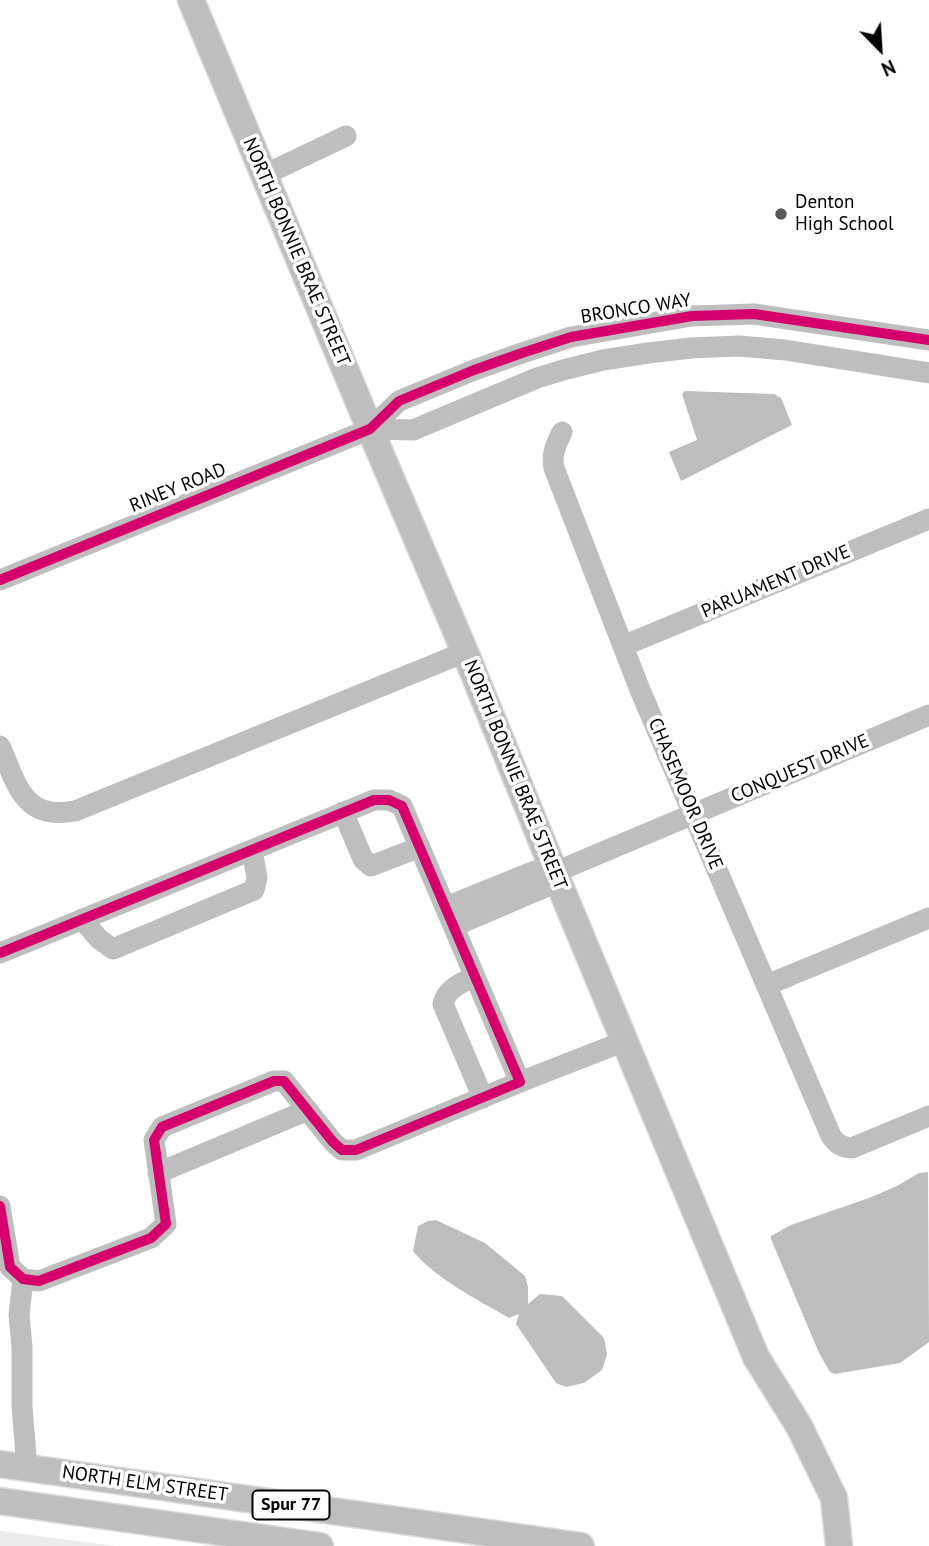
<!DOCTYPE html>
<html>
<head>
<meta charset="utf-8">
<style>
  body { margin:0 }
  #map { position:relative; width:929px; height:1546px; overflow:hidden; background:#fff; font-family:"PT Sans",sans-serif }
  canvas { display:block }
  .north { position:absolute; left:845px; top:14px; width:70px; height:70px; -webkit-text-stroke:5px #fff; paint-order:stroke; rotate:156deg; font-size:19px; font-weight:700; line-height:28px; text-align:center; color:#000 }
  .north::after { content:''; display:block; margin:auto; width:24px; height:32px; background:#000; clip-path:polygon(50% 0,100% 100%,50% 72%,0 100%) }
</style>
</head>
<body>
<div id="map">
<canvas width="929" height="1546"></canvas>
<div class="north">N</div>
</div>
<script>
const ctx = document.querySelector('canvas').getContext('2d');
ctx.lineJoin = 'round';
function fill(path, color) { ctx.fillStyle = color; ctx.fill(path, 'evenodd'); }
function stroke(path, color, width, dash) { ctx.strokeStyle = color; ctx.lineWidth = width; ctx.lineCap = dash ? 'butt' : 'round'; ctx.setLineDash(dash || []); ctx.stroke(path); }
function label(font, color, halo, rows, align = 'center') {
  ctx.font = font + ' "PT Sans",sans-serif'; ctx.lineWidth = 7; ctx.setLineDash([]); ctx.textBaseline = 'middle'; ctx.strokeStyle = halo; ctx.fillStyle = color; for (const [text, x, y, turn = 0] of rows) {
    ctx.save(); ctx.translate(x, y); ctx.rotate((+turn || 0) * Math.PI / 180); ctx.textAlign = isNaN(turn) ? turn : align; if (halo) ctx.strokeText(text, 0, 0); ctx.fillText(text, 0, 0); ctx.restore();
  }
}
const green = new Path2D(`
  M0 1531 115 1546H0Z`);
const water = new Path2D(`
  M685 391 774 394 781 398 792 425 681 481 669 452 697 440 682 394Z
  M928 1172 929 1342 900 1363 835 1374 830 1372 819 1353 771 1239V1236L791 1225 869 1198 897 1186 919 1173Z
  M436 1220 485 1243 525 1276 528 1287V1304L540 1294 562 1296 604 1338 607 1354 602 1370 584 1383 566 1387 556 1383 516 1324 519 1314 509 1318C478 1300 436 1279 413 1251L418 1226 428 1221Z`);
const minor = new Path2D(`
  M264 175 346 136
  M370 429 413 430 537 378 563 370 603 360 648 353 691 348 739 346 785 350 929 373
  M562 432C556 445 551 454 554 468L640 690 831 1136C837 1144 841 1147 852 1148L929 1116
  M0 580 370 429 399 401 474 370 522 353 571 337 692 316 754 314 929 340
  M623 646 929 519
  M0 746C17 784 23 821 75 811L465 652
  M343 812 363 859 371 866 420 847
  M446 907 535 871 546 876 929 715
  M82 919 99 939 113 949 254 890 257 878 252 850
  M454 926 543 888 546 876
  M0 953 374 800H389L402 806 520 1082 356 1150H342L333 1142 284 1081H274L162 1127 154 1140 166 1224 151 1238 39 1281 23 1279 10 1267 0 1206
  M475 977C462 982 446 989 443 1004L483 1098
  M767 985 929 918
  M520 1082 625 1041
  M158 1173 308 1110
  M23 1279 19 1315 22 1347V1407L27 1468`);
const major = new Path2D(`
  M191 0 370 429 465 652 558 881 756 1357 799 1426 834 1498 839 1546
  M0 1464 581 1546
  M0 1501 320 1546`);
const cycleway = new Path2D(`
  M0 580 370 429 399 401 474 370 522 353 571 337 692 316 754 314 929 340
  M0 953 374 800H389L402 806 520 1082 356 1150H342L333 1142 284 1081H274L162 1127 154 1140 166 1224 151 1238 39 1281 23 1279 10 1267 0 1206`);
const markers = [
  [781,214,7,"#595959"]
];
const shields = [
  [291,1505,77]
];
const shieldNames = [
  ["Spur 77",291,1505]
];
const poiNames = [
  ["Denton",795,203],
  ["High School",795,225]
];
const streetNames = [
  ["NORTH BONNIE BRAE STREET",296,252,67],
  ["BRONCO WAY",636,309,-9],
  ["RINEY ROAD",178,488,-22],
  ["PARUAMENT DRIVE",776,582,-23],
  ["CONQUEST DRIVE",800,769,-23],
  ["NORTH BONNIE BRAE STREET",515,775,68],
  ["CHASEMOOR DRIVE",685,794,67],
  ["NORTH ELM STREET",145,1484,8]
];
fill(green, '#ebebeb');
fill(water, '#bdbdbd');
stroke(major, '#dbdbdb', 29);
stroke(minor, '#bebebe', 21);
stroke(major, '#bebebe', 26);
stroke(cycleway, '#d6006c', 10);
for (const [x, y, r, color] of markers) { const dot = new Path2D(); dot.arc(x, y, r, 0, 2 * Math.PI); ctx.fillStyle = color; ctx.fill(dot); stroke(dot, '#fff', 2.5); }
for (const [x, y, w] of shields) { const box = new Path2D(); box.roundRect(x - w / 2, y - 14.5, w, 29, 5); ctx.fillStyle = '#fff'; ctx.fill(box); stroke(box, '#000', 2); }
label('bold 18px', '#000', null, shieldNames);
label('19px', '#000', '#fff', poiNames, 'left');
label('19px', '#000', '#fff', streetNames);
</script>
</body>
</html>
